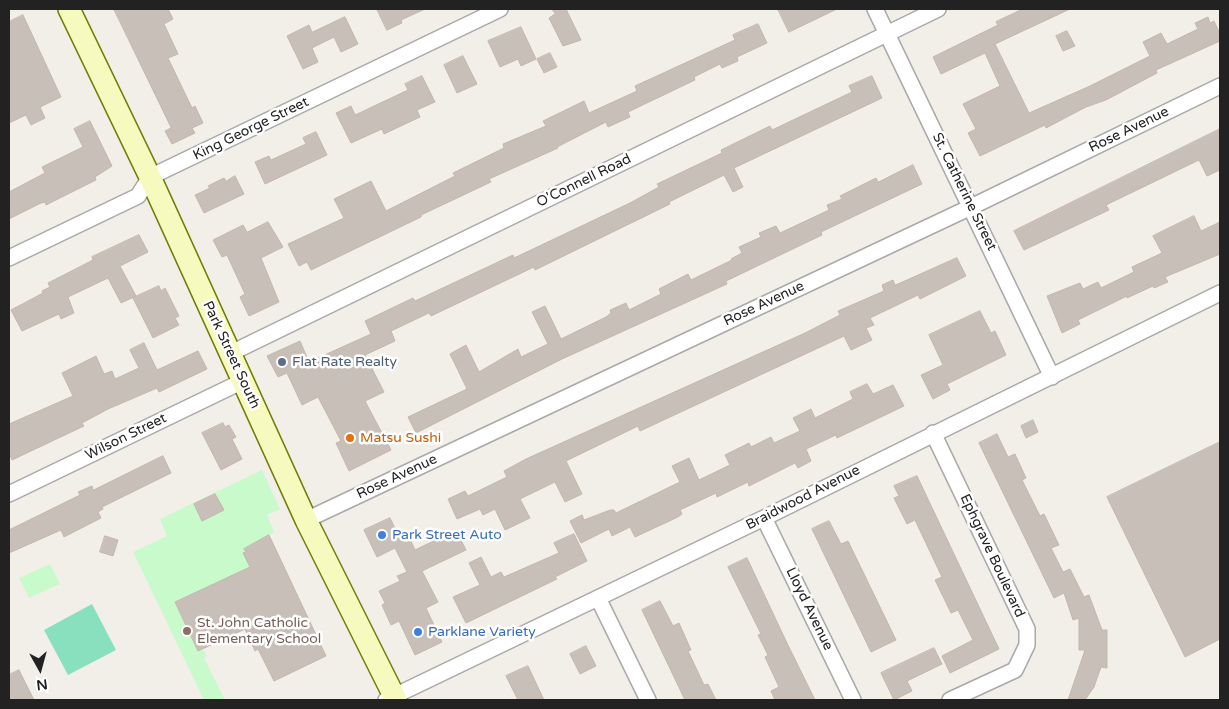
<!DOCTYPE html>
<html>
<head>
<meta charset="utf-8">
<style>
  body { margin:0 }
  #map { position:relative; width:1229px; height:709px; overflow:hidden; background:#f2efe9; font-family:"Varela Round",sans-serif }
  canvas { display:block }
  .frame { position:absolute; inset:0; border:10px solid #222; pointer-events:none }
  .north { position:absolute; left:15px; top:644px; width:50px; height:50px; -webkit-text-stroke:4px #fff; paint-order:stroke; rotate:173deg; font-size:14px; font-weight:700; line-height:20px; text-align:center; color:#222 }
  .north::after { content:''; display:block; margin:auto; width:18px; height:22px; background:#222; clip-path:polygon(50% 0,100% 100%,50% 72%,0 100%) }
</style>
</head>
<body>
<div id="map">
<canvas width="1229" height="709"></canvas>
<div class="frame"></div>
<div class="north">N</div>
</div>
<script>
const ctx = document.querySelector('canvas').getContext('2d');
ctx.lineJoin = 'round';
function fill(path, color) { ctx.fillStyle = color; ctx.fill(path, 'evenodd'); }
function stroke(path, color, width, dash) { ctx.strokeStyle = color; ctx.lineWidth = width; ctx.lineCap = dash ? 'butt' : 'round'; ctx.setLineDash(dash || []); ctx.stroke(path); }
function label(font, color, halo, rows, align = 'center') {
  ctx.font = font + ' "Varela Round",sans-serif'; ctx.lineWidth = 5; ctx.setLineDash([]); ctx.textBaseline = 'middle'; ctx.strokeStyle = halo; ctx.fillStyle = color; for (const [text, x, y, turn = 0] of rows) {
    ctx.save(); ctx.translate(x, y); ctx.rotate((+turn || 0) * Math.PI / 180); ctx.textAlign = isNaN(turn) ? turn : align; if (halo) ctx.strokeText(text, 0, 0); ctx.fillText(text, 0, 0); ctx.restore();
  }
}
const park = new Path2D(`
  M262 470 280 509 267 515 274 532 244 549 246 552 243 553 250 567 175 602 198 651 203 649 207 656 204 658 225 700H204L133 552 167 536 160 519Z
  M50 564 60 584 29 598 19 578Z`);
const pitch = new Path2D(`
  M92 604 116 650 68 675 44 630Z`);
const building = new Path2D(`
  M114 9H168L173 19 164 24 178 54 168 58 192 108 195 106 203 123 192 128 195 133 172 144 165 131 171 128Z
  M377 9H425L401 20 402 23 387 30Z
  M552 9H566L581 40 563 46 549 18 555 14Z
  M778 9H837L789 32Z
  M1023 9H1070L995 44 1029 113 1090 86 1150 56 1143 42 1161 33 1167 44 1198 29 1195 23 1208 17 1210 23 1214 21 1220 34V41L1156 70 1157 73 1106 100 1086 107 1046 128 1045 125 980 156 968 133 976 129 963 104 1000 86 985 53 941 74 933 57 998 25 996 22Z
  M23 15 61 97 40 107 45 118 31 125 26 115 9 123V22Z
  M345 17 358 44 341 52 334 37 312 48 318 62 303 69 287 36 309 25 312 32Z
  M758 24 767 43 737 57 738 61 722 68 720 64 694 77 695 80 628 112 630 117 608 127 606 122 557 147 558 148 489 179 491 182 421 215V217L311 270 307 262 299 266 288 244 344 218 334 199 371 181 386 211 455 176 453 173 504 148 503 144 546 126 543 121 584 101 589 113 637 91 635 86 735 40 733 35Z
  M521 27 536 59 521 66 518 59 500 67 488 41Z
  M1067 31 1075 46 1063 51 1056 36Z
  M550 53 557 67 544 73 537 59Z
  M463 56 477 84 457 93 444 65Z
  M422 76 435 102 417 110 420 117 384 134 382 129 351 143 336 113 351 106 355 115 408 90 405 84Z
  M872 76 882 98 734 168 743 187 733 192 724 175 669 202 670 204 535 270 534 267 431 316 429 313 391 331 395 341 365 355 384 392 365 401 391 450 349 471 336 443 341 441 318 397 302 405 287 373 278 377 267 356 300 341 309 362 371 334 365 321 413 298 415 301 513 255 514 258 630 203 659 187 657 184 722 153 721 150 770 126 772 130 852 92 849 86Z
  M90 121 112 166 95 177 96 180 46 205 45 202 41 203 9 219V192L45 173 42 167 83 147 74 129Z
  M1220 129V170L1207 176 1199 160 1106 205 1109 210 1024 250 1014 231Z
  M316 132 327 155 265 184 255 162 269 156 271 160 306 144 303 138Z
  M913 165 922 184 821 232 822 235 726 281 727 284 562 359 416 433 408 417 467 389 450 354 466 345 479 372 518 349 521 357 548 344 532 312 545 306 561 339 606 317 611 313 610 310 626 303 629 310 661 294 659 289 688 274 691 280 732 260 731 259 742 253 739 247 761 237 759 233 776 226 780 233 829 210 827 205 842 199 840 196 876 178 878 182Z
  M235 176 244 194 204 213 195 195 210 188 208 186 224 178 226 181Z
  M1194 216 1201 231 1220 222V254L1165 277 1168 282 1154 288 1153 286 1127 298V296L1078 320 1080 324 1062 333 1047 296 1080 283 1083 289 1098 282 1101 288 1134 272 1132 267 1162 253 1153 236Z
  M268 222 283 247 261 258 279 302 249 316 240 297 245 294 227 255 222 257 213 240 243 225 247 232Z
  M139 235 148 252 120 266 136 296 121 303 108 278 68 297 74 313 61 319 59 314 22 331 11 310 43 293 42 291 50 287 48 283 93 260 92 257Z
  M957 258 966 276 920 299 918 295 870 318 874 325 866 328 872 340 851 350 844 336 640 431 638 426 566 461 582 494 565 502 555 482 520 499 530 518 505 530 495 509 483 515 480 509 457 519 448 499 465 491 468 496 507 477 504 471 526 459 805 333 840 315 838 311 884 291 882 285 893 280 895 285Z
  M159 286 161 291 165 288 179 316 175 318 179 325 153 338 133 298Z
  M980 311 991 333 995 331 1006 355 947 384 950 390 933 399 921 375 943 365 929 335Z
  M144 343 157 370 198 351 207 369 159 392 157 388 108 409 82 423 84 426 12 460 9 453V424L73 396 62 373 96 356 104 374 112 371 115 379 139 368 130 350Z
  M867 384 873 394 893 385 904 406 837 438 836 435 806 449 811 461 798 468 795 463 749 486 748 482 717 497 716 493 680 510 682 514 678 517 635 537 630 527 612 536 609 529 581 543 570 521 582 515 584 520 610 510H614L616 513 680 482 672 466 689 458 699 480 730 465 725 455 749 443 751 447 771 437 774 443 800 431 793 418 811 409 815 418 853 399 850 392Z
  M1033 420 1038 432 1026 438 1021 426Z
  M223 423 225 427 229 425 236 437 232 439 242 459 221 470 202 433Z
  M997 434 1008 457 1015 454 1026 478 1022 480 1040 516 1044 514 1059 545 1051 548 1063 572 1070 569 1084 597 1089 595 1102 630H1107V668L1101 667 1094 687 1085 700H1068L1085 650H1079V618L1073 620 1064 593 1054 598 979 443Z
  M1220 442V639L1185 657 1107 497Z
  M163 456 171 473 102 507 103 509 98 512 101 518 64 537 61 530 9 553V530L80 495 78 492 92 486 93 490Z
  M917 476 999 649 950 673 942 656 973 640 958 610 951 613 935 580 942 577 941 575 915 520 907 524 894 498 899 496 894 486Z
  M215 494 224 510 202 521 194 504Z
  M390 518 400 538 408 535 415 550 456 530 466 550 422 571 438 602 426 608 442 642 415 655 399 621 391 625 382 605 385 603 379 591 400 581 397 576 407 572 395 548 377 557 364 530Z
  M829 521 841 544 848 541 896 640 871 652 812 529Z
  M574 534 587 561 555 577 557 579 466 623 453 597 480 585 469 563 481 557 491 577 501 572 504 577 559 553 554 543Z
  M269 535 326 656 274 681 258 649 255 651 245 629 198 651 175 602 250 567 243 553 246 552 244 549Z
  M105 536 118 540 113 556 100 552Z
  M747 558 786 641 815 700H775L771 691 779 687 765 657 768 655 758 635 761 634 728 567Z
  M660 601 673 626 679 623 691 650 688 651 704 685 708 684 716 700H685L642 610Z
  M586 646 596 666 580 674 570 654Z
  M934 648 942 664 907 681 912 691 894 700 881 673Z
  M528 666 544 700H518L506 676Z
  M19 670 34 700H9V675Z`);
const street = new Path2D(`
  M875 9 1052 377
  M9 258 138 196 150 177 500 9
  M229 354 938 9
  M933 433 1027 629V645L1015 670 950 700
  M9 494 243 381
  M764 518 853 700
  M306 520 971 207 1220 86
  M598 598 648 700
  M386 700 764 518 1220 293`);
const secondary = new Path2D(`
  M69 9 150 177 306 520 396 700`);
const markers = [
  [282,362,5,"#5c6f8a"],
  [350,438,5,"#e8710a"],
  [382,535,5,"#3f7fe0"],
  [187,631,5,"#8d6e63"],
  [418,632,5,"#3f7fe0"]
];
const streetNames = [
  ["King George Street",251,129,-26],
  ["Rose Avenue",1129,130,-26],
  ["O'Connell Road",584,181,-26],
  ["St. Catherine Street",964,192,64],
  ["Rose Avenue",764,304,-25],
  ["Park Street South",231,355,65],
  ["Wilson Street",126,437,-26],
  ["Rose Avenue",397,477,-25],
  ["Braidwood Avenue",803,498,-27],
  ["Ephgrave Boulevard",992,556,65],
  ["Lloyd Avenue",809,609,64]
];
const serviceNames = [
  ["Flat Rate Realty",292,362]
];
const foodNames = [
  ["Matsu Sushi",360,438]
];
const shopNames = [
  ["Park Street Auto",392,535],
  ["Parklane Variety",428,632]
];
const educationNames = [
  ["St. John Catholic",197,623],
  ["Elementary School",197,639]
];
fill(park, '#c8facc');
fill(pitch, '#88e0be');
fill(building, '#c7bfb8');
stroke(building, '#c4b6ab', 1);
stroke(street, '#a9a9a9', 18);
stroke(secondary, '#707d05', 24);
stroke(street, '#fff', 15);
stroke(secondary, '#f7fabf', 21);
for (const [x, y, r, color] of markers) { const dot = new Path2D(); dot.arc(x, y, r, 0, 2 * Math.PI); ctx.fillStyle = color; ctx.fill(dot); stroke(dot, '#fff', 2); }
label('14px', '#222', '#fff', streetNames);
label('14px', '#4e5e75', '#fff', serviceNames, 'left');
label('14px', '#c56008', '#fff', foodNames, 'left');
label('14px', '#366cbe', '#fff', shopNames, 'left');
label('14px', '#785e54', '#fff', educationNames, 'left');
</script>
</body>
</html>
